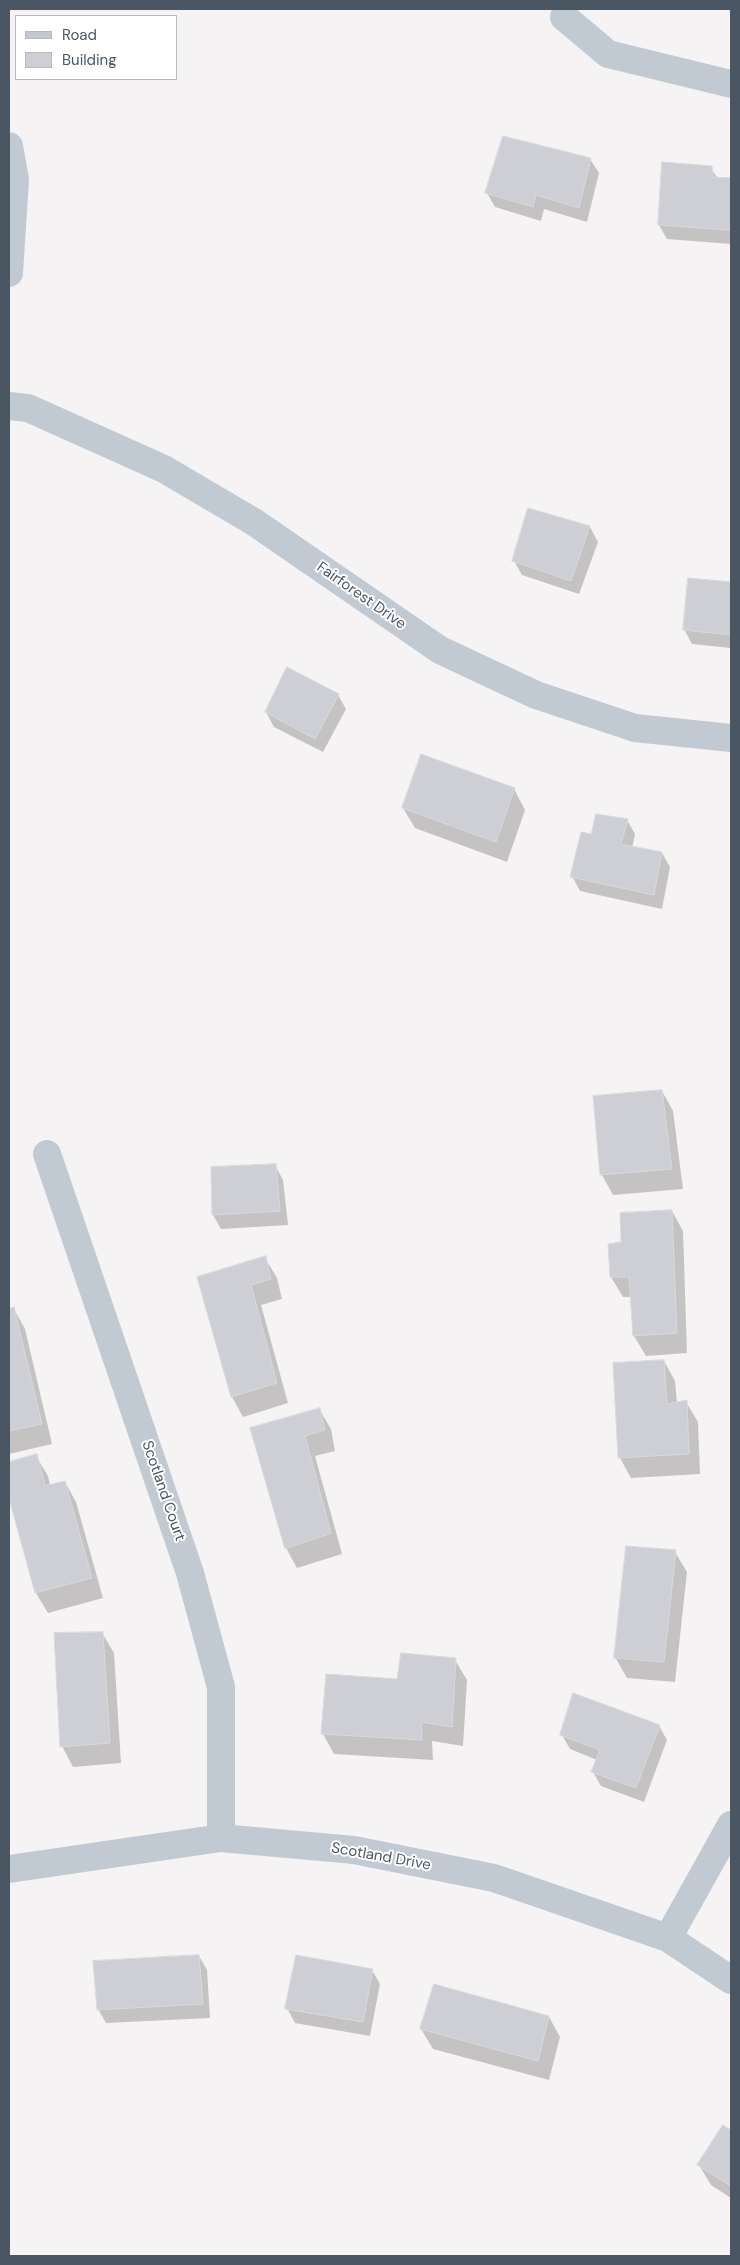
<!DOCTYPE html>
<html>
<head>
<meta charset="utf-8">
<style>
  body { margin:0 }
  #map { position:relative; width:740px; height:2265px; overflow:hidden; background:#f5f3f3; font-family:"DM Sans",sans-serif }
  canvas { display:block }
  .frame { position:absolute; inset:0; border:10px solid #4a5661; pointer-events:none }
  .legend { position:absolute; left:15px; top:15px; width:162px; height:65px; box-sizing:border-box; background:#fff; border:1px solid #b7bbc0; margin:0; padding:6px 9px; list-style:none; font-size:15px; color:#4a5661 }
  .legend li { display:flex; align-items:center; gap:10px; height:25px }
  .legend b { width:25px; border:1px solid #b7bbc0 }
</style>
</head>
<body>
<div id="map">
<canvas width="740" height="2265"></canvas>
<div class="frame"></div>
<ul class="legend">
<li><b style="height:6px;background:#c1cad2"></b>Road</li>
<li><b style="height:14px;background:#cdcfd5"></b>Building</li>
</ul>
</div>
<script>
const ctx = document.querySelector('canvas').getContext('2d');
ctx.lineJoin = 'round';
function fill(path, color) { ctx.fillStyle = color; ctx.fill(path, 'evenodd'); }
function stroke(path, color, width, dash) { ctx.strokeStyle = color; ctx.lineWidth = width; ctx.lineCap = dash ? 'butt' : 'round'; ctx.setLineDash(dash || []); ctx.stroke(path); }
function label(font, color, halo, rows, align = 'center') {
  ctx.font = font + ' "DM Sans",sans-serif'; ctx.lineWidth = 4; ctx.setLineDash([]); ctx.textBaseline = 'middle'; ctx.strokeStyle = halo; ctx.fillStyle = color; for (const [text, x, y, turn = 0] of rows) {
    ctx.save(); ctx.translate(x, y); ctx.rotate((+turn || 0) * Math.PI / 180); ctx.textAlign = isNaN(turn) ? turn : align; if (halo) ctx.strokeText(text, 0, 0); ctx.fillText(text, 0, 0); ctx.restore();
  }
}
const shadow = new Path2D(`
  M590 159 599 173 587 222 544 209 541 221 495 207 487 193Z
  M663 164 711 168 718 179H731V244L667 239 659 225Z
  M529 510 590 527 598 542 579 594 522 575 514 561Z
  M689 579 731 583V648L692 644 684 629Z
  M338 695 346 709 323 752 274 727 266 712Z
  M514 789 525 810 507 862 415 828 403 808Z
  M627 820 635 834 632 848 662 853 670 867 662 909 580 891 572 876 592 835Z
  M662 1091 673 1111 683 1189 613 1195 602 1175 595 1098Z
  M275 1165 283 1180 288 1225 221 1229 213 1215Z
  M672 1211 683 1231 687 1353 646 1356 634 1336 632 1297H623L611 1277 622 1243Z
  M265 1258 277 1278 282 1299 261 1305 288 1403 243 1417 232 1397 198 1278Z
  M14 1309 25 1329 52 1444 9 1454V1310Z
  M664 1361 675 1381 677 1403 686 1402 698 1422 700 1474 631 1478 620 1458Z
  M319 1409 331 1429 335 1451 315 1456 342 1554 297 1568 286 1548 252 1429Z
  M36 1456 48 1476 50 1486 65 1482 76 1502 103 1598 48 1613 36 1593 9 1493V1463Z
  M675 1552 687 1572 675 1682 627 1678 615 1657Z
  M102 1633 114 1653 121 1763 73 1767 62 1746Z
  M455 1660 467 1680 463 1746 432 1741 433 1760 334 1754 323 1734 398 1680Z
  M659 1726 667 1740 644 1802 601 1786 593 1772 597 1760 570 1749 562 1735Z
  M199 1956 207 1970 210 2018 106 2023 98 2009Z
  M372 1970 380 1984 370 2036 295 2023 287 2008Z
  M549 2017 560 2037 549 2080 433 2049 421 2029Z
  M724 2127 731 2132V2198L711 2185 699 2165Z`);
const building = new Path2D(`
  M503 136 591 158 579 208 536 195 533 207 485 193Z
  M662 162 712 166 713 177 731 178V230L658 225Z
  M528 508 590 526 571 581 512 561Z
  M688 578 731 582V635L683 630Z
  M287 667 339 694 315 739 265 712Z
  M421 754 515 788 496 842 402 808Z
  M596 814 628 819 621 844 662 852 654 895 570 877 581 832 591 834Z
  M662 1090 672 1169 600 1175 593 1096Z
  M276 1164 280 1211 212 1215 211 1167Z
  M672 1210 677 1333 633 1336 629 1277H610L608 1244 621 1242 620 1213Z
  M266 1256 271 1279 251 1285 277 1383 231 1397 197 1277Z
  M14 1307 42 1424 9 1431V1309Z
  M664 1360 667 1404 687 1400 689 1454 618 1458 613 1363Z
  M320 1408 325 1430 305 1436 331 1533 285 1549 250 1428Z
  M37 1454 45 1486 65 1481 92 1578 35 1593 9 1498V1462Z
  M626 1546 676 1550 664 1662 614 1658Z
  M103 1632 110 1743 60 1747 54 1633Z
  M401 1653 456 1658 452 1727 421 1722 422 1740 321 1734 326 1674 397 1679Z
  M573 1693 660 1725 636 1788 591 1772 600 1750 560 1735Z
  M199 1955 203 2004 97 2010 93 1961Z
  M296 1955 373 1969 363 2022 285 2009Z
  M434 1984 549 2016 538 2061 420 2029Z
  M723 2125 731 2130V2186L697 2165Z`);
const street = new Path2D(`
  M564 17 608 54 731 84
  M9 146 15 180 9 273
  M9 406 28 408 164 469 254 522 440 650 536 695 635 728 731 738
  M47 1154 190 1573 221 1687V1838
  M9 1869 221 1838 354 1850 494 1878 668 1938 731 1980
  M668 1938 731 1825`);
const streetNames = [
  ["Fairforest Drive",361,596,35],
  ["Scotland Court",163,1491,71],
  ["Scotland Drive",381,1857,10]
];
fill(shadow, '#0003');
fill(building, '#cdcfd5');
stroke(building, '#d7d9de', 1);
stroke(street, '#c1cad2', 28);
label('15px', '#4a5661', '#fff', streetNames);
</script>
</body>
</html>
